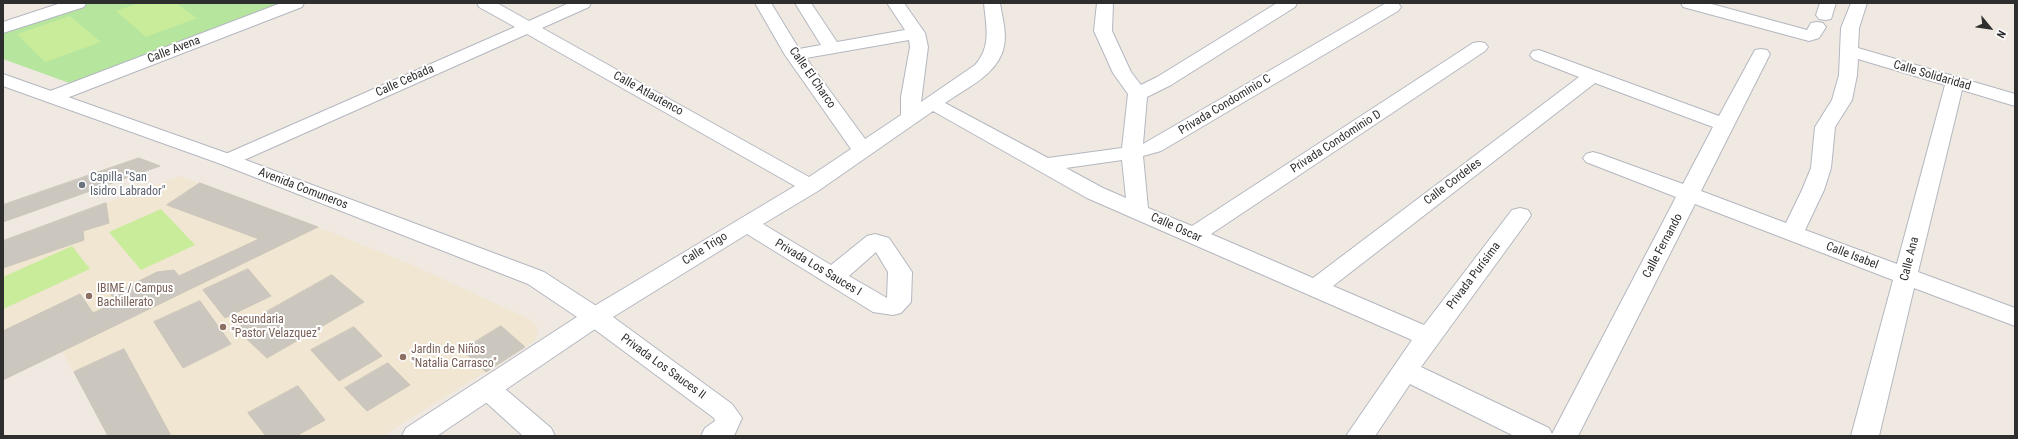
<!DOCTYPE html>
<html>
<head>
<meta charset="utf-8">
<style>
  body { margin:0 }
  #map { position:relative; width:2018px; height:439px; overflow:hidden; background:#efe9e1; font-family:"Roboto Condensed",sans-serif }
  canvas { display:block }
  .frame { position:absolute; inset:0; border:4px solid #2e2e2e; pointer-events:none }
  .north { position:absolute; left:1970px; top:8px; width:40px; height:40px; -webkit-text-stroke:3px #fff; paint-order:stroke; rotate:119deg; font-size:11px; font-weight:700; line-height:16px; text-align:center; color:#2e2e2e }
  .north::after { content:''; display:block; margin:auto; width:14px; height:18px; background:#2e2e2e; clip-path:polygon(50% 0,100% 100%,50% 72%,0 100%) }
</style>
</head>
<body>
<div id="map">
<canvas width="2018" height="439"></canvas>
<div class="frame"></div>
<div class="north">N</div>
</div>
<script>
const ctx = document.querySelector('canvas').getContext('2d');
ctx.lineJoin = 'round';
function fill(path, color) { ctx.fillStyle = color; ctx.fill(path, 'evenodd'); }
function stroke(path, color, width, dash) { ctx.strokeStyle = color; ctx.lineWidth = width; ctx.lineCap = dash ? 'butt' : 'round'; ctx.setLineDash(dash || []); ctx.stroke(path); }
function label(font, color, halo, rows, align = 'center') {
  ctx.font = font + ' "Roboto Condensed",sans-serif'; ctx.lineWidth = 4; ctx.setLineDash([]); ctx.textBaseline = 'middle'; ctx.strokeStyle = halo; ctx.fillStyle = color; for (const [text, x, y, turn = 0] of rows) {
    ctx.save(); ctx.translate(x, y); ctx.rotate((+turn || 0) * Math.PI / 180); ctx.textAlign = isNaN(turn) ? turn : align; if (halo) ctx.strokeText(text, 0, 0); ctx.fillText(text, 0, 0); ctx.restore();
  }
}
const education = new Path2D(`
  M180 176 318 227 410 264 529 319 536 325 538 329 536 338 533 342 382 436H108L62 351 3 380V241Z`);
const green = new Path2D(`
  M88 3H280L72 84 3 59V32Z`);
const pitch = new Path2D(`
  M139 3H176L197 18 146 37 116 11Z
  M70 16 101 42 45 62 17 34Z
  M161 209 195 245 141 270 109 232Z
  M72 246 90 269 3 309V277Z`);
const building = new Path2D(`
  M139 158 160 166 3 222V205Z
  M200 183 318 227 3 380V331L80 294 93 313 117 302 111 295 157 272 174 270 179 276 259 239 167 205Z
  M106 203 109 223 83 231 84 240 3 268V241Z
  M248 269 271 296 225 318 203 290Z
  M332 275 364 302 267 358 236 329Z
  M200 301 231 344 183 368 154 322Z
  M501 326 525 347 486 372 462 350Z
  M354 327 382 356 339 381 311 350Z
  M124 349 170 434 167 436H108L74 372Z
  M388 363 410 385 367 411 345 388Z
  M298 386 325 420 296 436H266L248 413Z`);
const minor = new Path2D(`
  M61 3H86L84 7 3 33V22Z
  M281 3H304L302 7 59 101 52 103 45 101 42 97 45 93Z
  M477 3H497L529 21 569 3H591L589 7 542 28 809 177 851 149 785 55 755 3H771L799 49 821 45 795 3H811L837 42 905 30 887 3H904L925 33 928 47 921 102 975 65C992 46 986 26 984 3H1000C1002 17 1007 32 1004 46 999 74 966 88 945 103L1048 158 1122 148 1128 94 1113 73 1094 31 1097 3H1113L1112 31 1131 72 1141 85 1157 77 1277 3H1297L1295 7 1171 85 1147 97 1143 144 1386 3H1398L1401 7 1398 11 1161 151 1143 156 1148 208 1192 226 1473 43 1479 42 1485 43 1488 47 1485 51 1211 234 1313 278 1579 77 1533 59 1530 55 1533 51 1539 50 1719 116 1755 50 1761 49 1767 50 1770 54 1701 191 1786 223 1802 190 1811 168 1815 127 1832 100 1839 75 1841 28 1851 3H1867L1859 28 1858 48 2015 94V106L1962 90 1918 272 2015 308V326L1914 288 1879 436H1851L1893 280 1695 204 1578 436H1514L1410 384 1375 436H1346L1412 340 1087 198 933 111 818 191 763 224 831 265 867 236 875 234 889 238 912 272 911 302 901 313 893 315 873 312 747 234 613 317 732 404 742 418 734 436H701L705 428 715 421 714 418 586 323 583 317 586 311 795 186 527 34 235 164 228 166 221 164 218 160 221 156 515 27 479 7ZM909 40 910 47 901 97V115L865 139 806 58ZM1858 59 1945 85 1897 264 1805 230 1824 190 1831 168 1835 127 1852 100 1857 75ZM1595 83 1713 127 1683 184 1600 154 1593 152 1586 154 1583 158 1586 162 1676 197 1552 434 1549 428 1421 367 1528 220 1531 215 1528 210 1520 208 1512 210 1424 325 1333 286ZM1122 160 1126 198 1103 188 1066 168ZM876 252 888 272 887 298 849 276Z
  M1681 3H1708L1807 30 1811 23 1817 22 1823 23 1826 27 1819 38 1809 41 1683 7Z
  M1820 3H1836L1831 19 1825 20 1819 19 1816 15Z
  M488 379 497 382 551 428 555 436H523L479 396 475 389 479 382Z`);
const tertiary = new Path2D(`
  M595 308 604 311 607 317 604 323 437 436H402L406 428 586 311Z`);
const secondary = new Path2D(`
  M3 74 235 156 544 272 604 311 607 317 604 323 595 326 586 323 528 284 221 164 3 86Z`);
const markers = [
  [82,185,4,"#6b7280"],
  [89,296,4,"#8d6e63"],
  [223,327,4,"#8d6e63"],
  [403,357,4,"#8d6e63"]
];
const streetNames = [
  ["Calle Avena",174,50,-21],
  ["Calle Solidaridad",1932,76,16],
  ["Calle El Charco",812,78,55],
  ["Calle Cebada",405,81,-24],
  ["Calle Atlautenco",648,94,29],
  ["Privada Condominio C",1225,105,-31],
  ["Privada Condominio D",1336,142,-33],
  ["Calle Cordeles",1453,182,-37],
  ["Avenida Comuneros",303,189,21],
  ["Calle Oscar",1176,228,24],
  ["Calle Fernando",1663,246,-62],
  ["Calle Trigo",705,249,-32],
  ["Calle Isabel",1852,256,21],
  ["Calle Ana",1910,259,-76],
  ["Privada Los Sauces I",818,268,31],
  ["Privada Purísima",1474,276,-53],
  ["Privada Los Sauces II",663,367,36]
];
const worshipNames = [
  ["Capilla \"San",90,178],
  ["Isidro Labrador\"",90,192]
];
const educationNames = [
  ["IBIME / Campus",97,289],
  ["Bachillerato",97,303],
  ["Secundaria",231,320],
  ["\"Pastor Velazquez\"",231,334],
  ["Jardin de Niños",411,350],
  ["\"Natalia Carrasco\"",411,364]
];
fill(education, '#f0e6d1');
fill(green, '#b6e59e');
fill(pitch, '#c9ec9a');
fill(building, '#cbc7bf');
stroke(building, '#cbc5ba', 1);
stroke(minor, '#b4b7c1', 2);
stroke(tertiary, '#b4b7c1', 2);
stroke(secondary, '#b4b7c1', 2);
fill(minor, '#fff');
fill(tertiary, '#fff');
fill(secondary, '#fff');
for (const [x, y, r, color] of markers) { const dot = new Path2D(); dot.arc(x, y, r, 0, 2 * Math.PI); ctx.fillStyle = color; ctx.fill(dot); stroke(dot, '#fff', 1.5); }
label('12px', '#2e2e2e', '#fff', streetNames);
label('12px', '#5b616d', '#fff', worshipNames, 'left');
label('12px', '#785e54', '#fff', educationNames, 'left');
</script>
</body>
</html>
